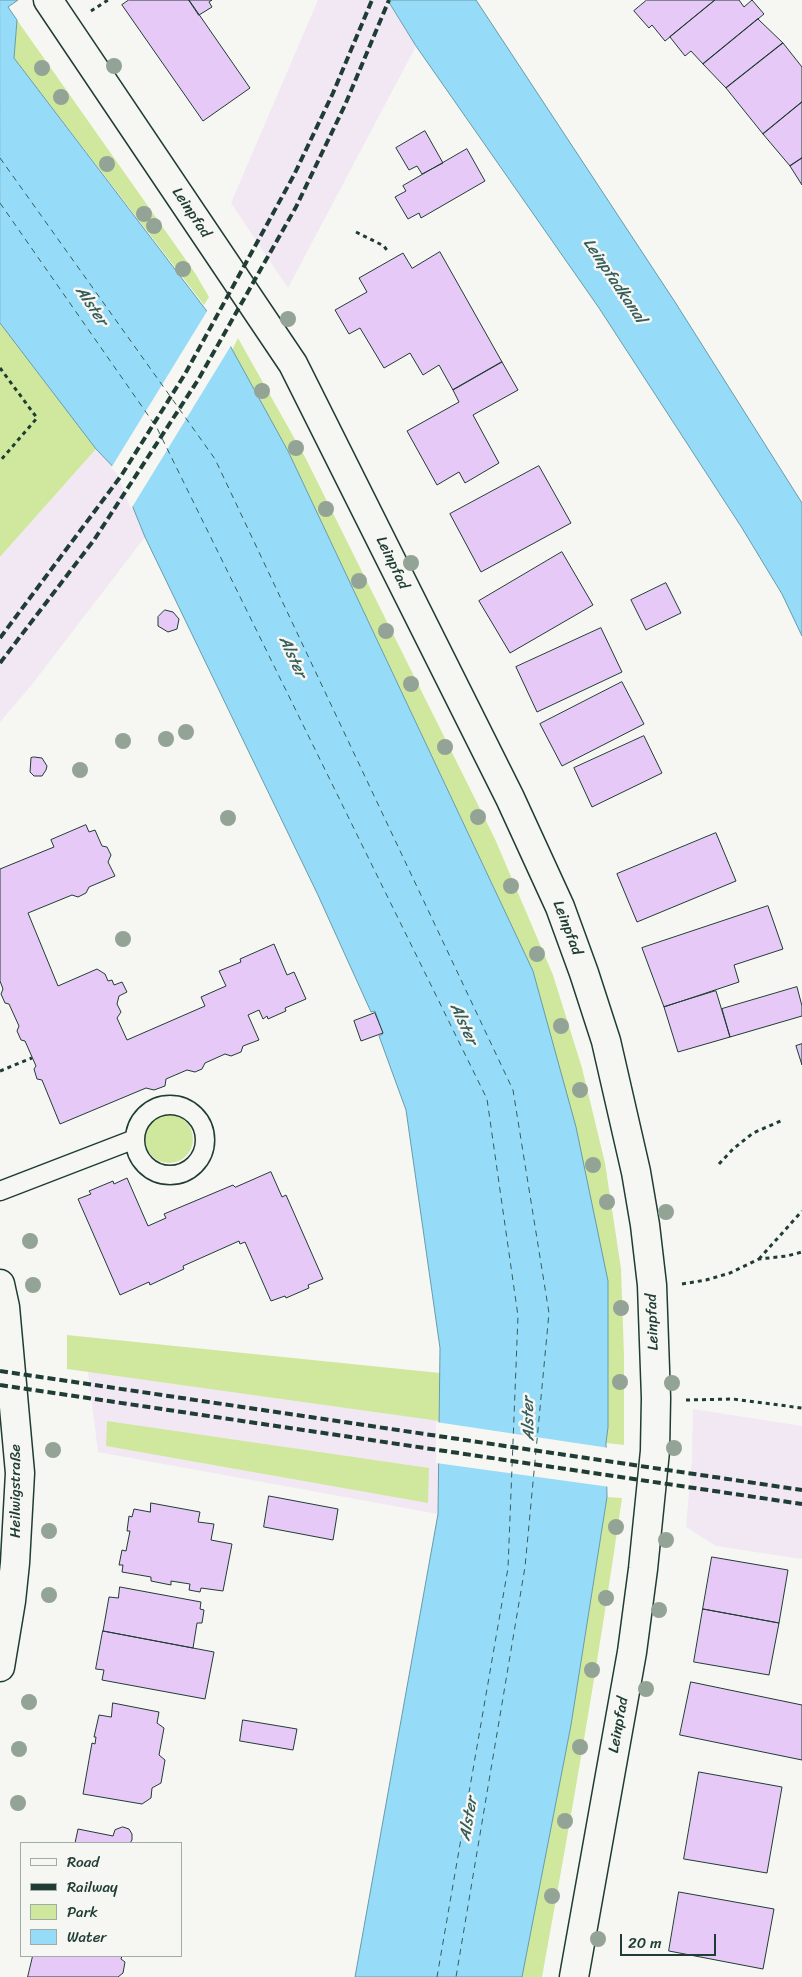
<!DOCTYPE html>
<html>
<head>
<meta charset="utf-8">
<style>
  body { margin:0 }
  #map { position:relative; width:802px; height:1977px; overflow:hidden; background:#f6f6f2; font-family:Sriracha,sans-serif }
  canvas { display:block }
  .legend { position:absolute; left:20px; top:1842px; width:162px; height:115px; box-sizing:border-box; background:#f6f6f2; border:1px solid #a0aca6; margin:0; padding:6px 9px; list-style:none; font-size:15px; color:#1f3d34 }
  .legend li { display:flex; align-items:center; gap:10px; height:25px }
  .legend b { width:25px; border:1px solid #a0aca6 }
  .scale { position:absolute; left:620px; top:1934px; width:96px; height:22px; box-sizing:border-box; border:2px solid #1f3d34; border-top:0; padding-left:6px; font-size:15px; line-height:18px; white-space:nowrap; color:#1f3d34; -webkit-text-stroke:4px #f6f6f2; paint-order:stroke }
</style>
</head>
<body>
<div id="map">
<canvas width="802" height="1977"></canvas>
<ul class="legend">
<li><b style="height:6px;background:#f6f6f2"></b>Road</li>
<li><b style="height:6px;background:#1f3d34"></b>Railway</li>
<li><b style="height:14px;background:#d0e89e"></b>Park</li>
<li><b style="height:14px;background:#96dbf8"></b>Water</li>
</ul>
<div class="scale">20 m</div>
</div>
<script>
const ctx = document.querySelector('canvas').getContext('2d');
ctx.lineJoin = 'round';
function fill(path, color) { ctx.fillStyle = color; ctx.fill(path, 'evenodd'); }
function stroke(path, color, width, dash) { ctx.strokeStyle = color; ctx.lineWidth = width; ctx.lineCap = dash ? 'butt' : 'round'; ctx.setLineDash(dash || []); ctx.stroke(path); }
function label(font, color, halo, rows, align = 'center') {
  ctx.font = font + ' Sriracha,sans-serif'; ctx.lineWidth = 5; ctx.setLineDash([]); ctx.textBaseline = 'middle'; ctx.strokeStyle = halo; ctx.fillStyle = color; for (const [text, x, y, turn = 0] of rows) {
    ctx.save(); ctx.translate(x, y); ctx.rotate((+turn || 0) * Math.PI / 180); ctx.textAlign = isNaN(turn) ? turn : align; if (halo) ctx.strokeText(text, 0, 0); ctx.fillText(text, 0, 0); ctx.restore();
  }
}
const built = new Path2D(`
  M318 0H388L416 46 288 288 231 203Z
  M96 449 119 473 145 537 30 687 0 722V557Z
  M86 1356 439 1404 438 1514 98 1452Z
  M693 1409 802 1426V1559L716 1546 686 1527 692 1459Z`);
const green = new Path2D(`
  M17 20 195 273 209 297 204 305 14 58Z
  M0 323 96 449 0 557Z
  M238 338 306 459 495 839 553 975 582 1068 605 1163 621 1269 624 1356V1445L606 1443 608 1427 533 971 288 451 232 350Z
  M145 1139a24 24 0 1 1 48 0a24 24 0 1 1-48 0Z
  M67 1335 440 1373 439 1421 67 1369Z
  M107 1421 429 1468 428 1503 106 1446Z
  M607 1497 622 1498C599 1658 571 1818 542 1977H522L571 1725Z`);
const water = new Path2D(`
  M0 0H18L8 7 17 20 14 58 222 331 288 451 533 971 576 1127 608 1281V1427L606 1443 607 1497 571 1725 522 1977H355L438 1514 440 1348 406 1110 379 1036 383 1034 375 1011 371 1012 317 893 145 537 119 473 96 449 0 323Z
  M388 0H476L675 302 802 503V636L782 594 742 528 599 308 416 46Z`);
const pier = new Path2D(`
  M209 308 232 344 131 509 117 474 111 468Z
  M436 1422 609 1448 610 1487 436 1463Z`);
const ferry = new Path2D(`
  M0 158 215 459 513 1090 549 1313 525 1567 456 1977
  M0 203 157 428 487 1099 518 1316 508 1568 437 1977`);
const building = new Path2D(`
  M129 0H189L250 88 203 121 122 5Z
  M189 0H212L209 2 212 7 199 15Z
  M647 0H715L665 41 652 25 649 28 634 11Z
  M715 0H739L744 7 752 0 764 14 703 64 691 51 685 56 670 37Z
  M758 19 783 43 726 88 703 64Z
  M783 43 802 67V102L763 134 726 88Z
  M802 102V158L790 166 763 134Z
  M425 131 443 163 422 174 417 166 409 170 396 148Z
  M467 149 485 181 421 218 419 213 408 219 395 197 406 191 403 186Z
  M802 158V185L790 166Z
  M440 252 502 362 453 390 439 365 423 375 410 353 384 368 360 328 349 334 335 310 367 292 359 278 403 253 412 268Z
  M502 362 518 390 473 415 499 463 465 483 459 472 437 485 407 431 459 402 453 390Z
  M539 466 571 523 481 572 450 514Z
  M562 552 593 605 510 653 479 601Z
  M666 583 681 613 646 630 631 600Z
  M165 610 173 612 179 619 177 629 168 632 158 626V617Z
  M601 628 622 672 537 712 516 667Z
  M622 682 644 724 562 766 540 724Z
  M644 736 662 773 592 807 574 768Z
  M34 757 42 758 47 766 46 770 42 776H34L30 772 31 758Z
  M86 825 89 832 95 830 102 846 107 847 111 855 108 862 115 876 89 887 86 893 78 897 72 895 28 913 58 986 97 969 105 974 108 981 112 980 114 985 122 982 127 992 119 996 117 1004 121 1012 117 1018 127 1040 205 1006 201 997 226 986 219 971 241 962 240 959 274 944 287 975 294 972 306 999 285 1008 286 1011 268 1019 267 1016 263 1019 259 1010 248 1015 259 1040 243 1046 241 1052 231 1056 225 1054 205 1063 202 1069 195 1072 187 1070 166 1079 165 1086 154 1090 146 1088 60 1124 42 1080 37 1079 34 1069 36 1066 25 1041 21 1040 17 1031 19 1026 9 1004 5 1003 1 994 3 989 0 981V869L54 847 51 840Z
  M716 833 736 881 637 922 617 874Z
  M768 906 783 949 734 965 739 982 664 1007 642 948Z
  M797 987 802 1006V1016L730 1037 722 1009Z
  M716 991 730 1037 678 1052 664 1007Z
  M375 1013 383 1033 361 1041 354 1021Z
  M802 1044V1065L796 1046Z
  M271 1172 282 1197 286 1195 323 1279 308 1285 309 1288 286 1298 285 1296 271 1301 245 1242 240 1244 239 1241 183 1266 184 1269 150 1285 149 1282 120 1295 78 1199 91 1194 89 1191 113 1181 114 1184 127 1178 148 1226 166 1218 164 1214 233 1185 235 1187Z
  M269 1496 338 1509 333 1540 264 1527Z
  M151 1503 200 1512 198 1522 214 1524 211 1540 232 1544 223 1591 201 1588 200 1592 189 1590 190 1584 171 1581V1585L151 1581V1577L122 1572 123 1565H119L122 1550 126 1551 130 1531H127L129 1516 132 1517 134 1509 150 1512Z
  M712 1557 788 1570 779 1623 703 1609Z
  M120 1587 201 1602 200 1609 204 1610 202 1623H197L193 1648 103 1631 109 1597 118 1598Z
  M703 1609 779 1623 769 1675 694 1662Z
  M103 1631 214 1652 205 1699 102 1680 104 1670 96 1669Z
  M691 1682 802 1705V1760L680 1735Z
  M113 1703 159 1712 157 1723 164 1728 159 1755 165 1760 161 1783 152 1788 151 1798 142 1804 83 1794 92 1743 95 1744 96 1737H94L99 1715 111 1717Z
  M243 1720 297 1729 293 1750 240 1741Z
  M699 1772 782 1787 767 1873 684 1859Z
  M123 1827 129 1829 132 1834V1840L130 1843H75L78 1829 113 1836 115 1830Z
  M679 1892 774 1909 763 1969 669 1951Z
  M33 1956H122L121 1959 125 1962 123 1973 118 1977H28Z`);
const path = new Path2D(`
  M91 11 108 0
  M356 232 384 246 388 252
  M0 368 37 418 0 461
  M0 1071 32 1058
  M719 1164 733 1149 753 1133 783 1120
  M759 1259 802 1211
  M682 1284 706 1280 730 1273 759 1259 787 1256 802 1252
  M686 1400 733 1399 802 1408`);
const service = new Path2D(`
  M135 1140a35 35 0 1 1 70 0a35 35 0 1 1-70 0Z
  M0 1191 135 1139`);
const minor = new Path2D(`
  M48 0 293 364 510 798 560 907 584 973 606 1041 636 1172 645 1225 652 1285 656 1398 655 1451 643 1569 632 1652 574 1977
  M0 1284 5 1307 20 1473 15 1563 11 1601 0 1667`);
const rail = new Path2D(`
  M0 638 121 476 185 374 294 175 333 93 372 0
  M0 663 94 540 198 380 296 207 345 105 389 0
  M0 1371 802 1490
  M0 1385 802 1504`);
const trees = [
  [114,66],
  [42,68],
  [61,97],
  [107,164],
  [144,214],
  [154,226],
  [183,269],
  [288,319],
  [262,391],
  [296,448],
  [326,509],
  [411,563],
  [359,581],
  [386,631],
  [411,684],
  [186,732],
  [166,739],
  [123,741],
  [445,747],
  [80,770],
  [478,817],
  [228,818],
  [511,886],
  [123,939],
  [537,954],
  [561,1026],
  [580,1090],
  [593,1165],
  [607,1202],
  [666,1212],
  [30,1241],
  [33,1285],
  [621,1308],
  [620,1382],
  [672,1383],
  [674,1448],
  [53,1450],
  [616,1527],
  [49,1531],
  [666,1540],
  [49,1595],
  [606,1598],
  [659,1610],
  [592,1670],
  [646,1689],
  [29,1702],
  [580,1747],
  [19,1749],
  [18,1803],
  [565,1821],
  [552,1896],
  [598,1939]
];
const streetNames = [
  ["Leinpfad",191,213,56],
  ["Leinpfad",392,563,64],
  ["Leinpfad",567,928,69],
  ["Leinpfad",653,1322,-92],
  ["Heilwigstraße",16,1491,-90],
  ["Leinpfad",619,1725,-80]
];
const waterNames = [
  ["Leinpfadkanal",614,281,56],
  ["Alster",91,306,56],
  ["Alster",292,657,65],
  ["Alster",463,1024,65],
  ["Alster",529,1419,-91],
  ["Alster",469,1819,-80]
];
fill(built, '#f1e8f4');
fill(green, '#d0e89e');
fill(water, '#96dbf8');
stroke(water, '#669caa', 1);
fill(pier, '#f6f6f2');
stroke(ferry, '#375d5b', 1, [6, 5]);
fill(building, '#e6c9f7');
stroke(building, '#1f3d34', 1);
stroke(service, '#1f3d34', 21);
stroke(minor, '#1f3d34', 31);
stroke(path, '#1f3d34', 3, [4, 4]);
stroke(service, '#f6f6f2', 18);
stroke(minor, '#f6f6f2', 28);
stroke(rail, '#1f3d34', 4, [8, 4]);
ctx.fillStyle = '#93a395';
for (const [x, y] of trees) { ctx.beginPath(); ctx.arc(x, y, 8, 0, 2 * Math.PI); ctx.fill(); }
label('15px', '#1f3d34', '#f6f6f2', streetNames);
label('italic 16px', '#375d5b', '#f6f6f2', waterNames);
</script>
</body>
</html>
